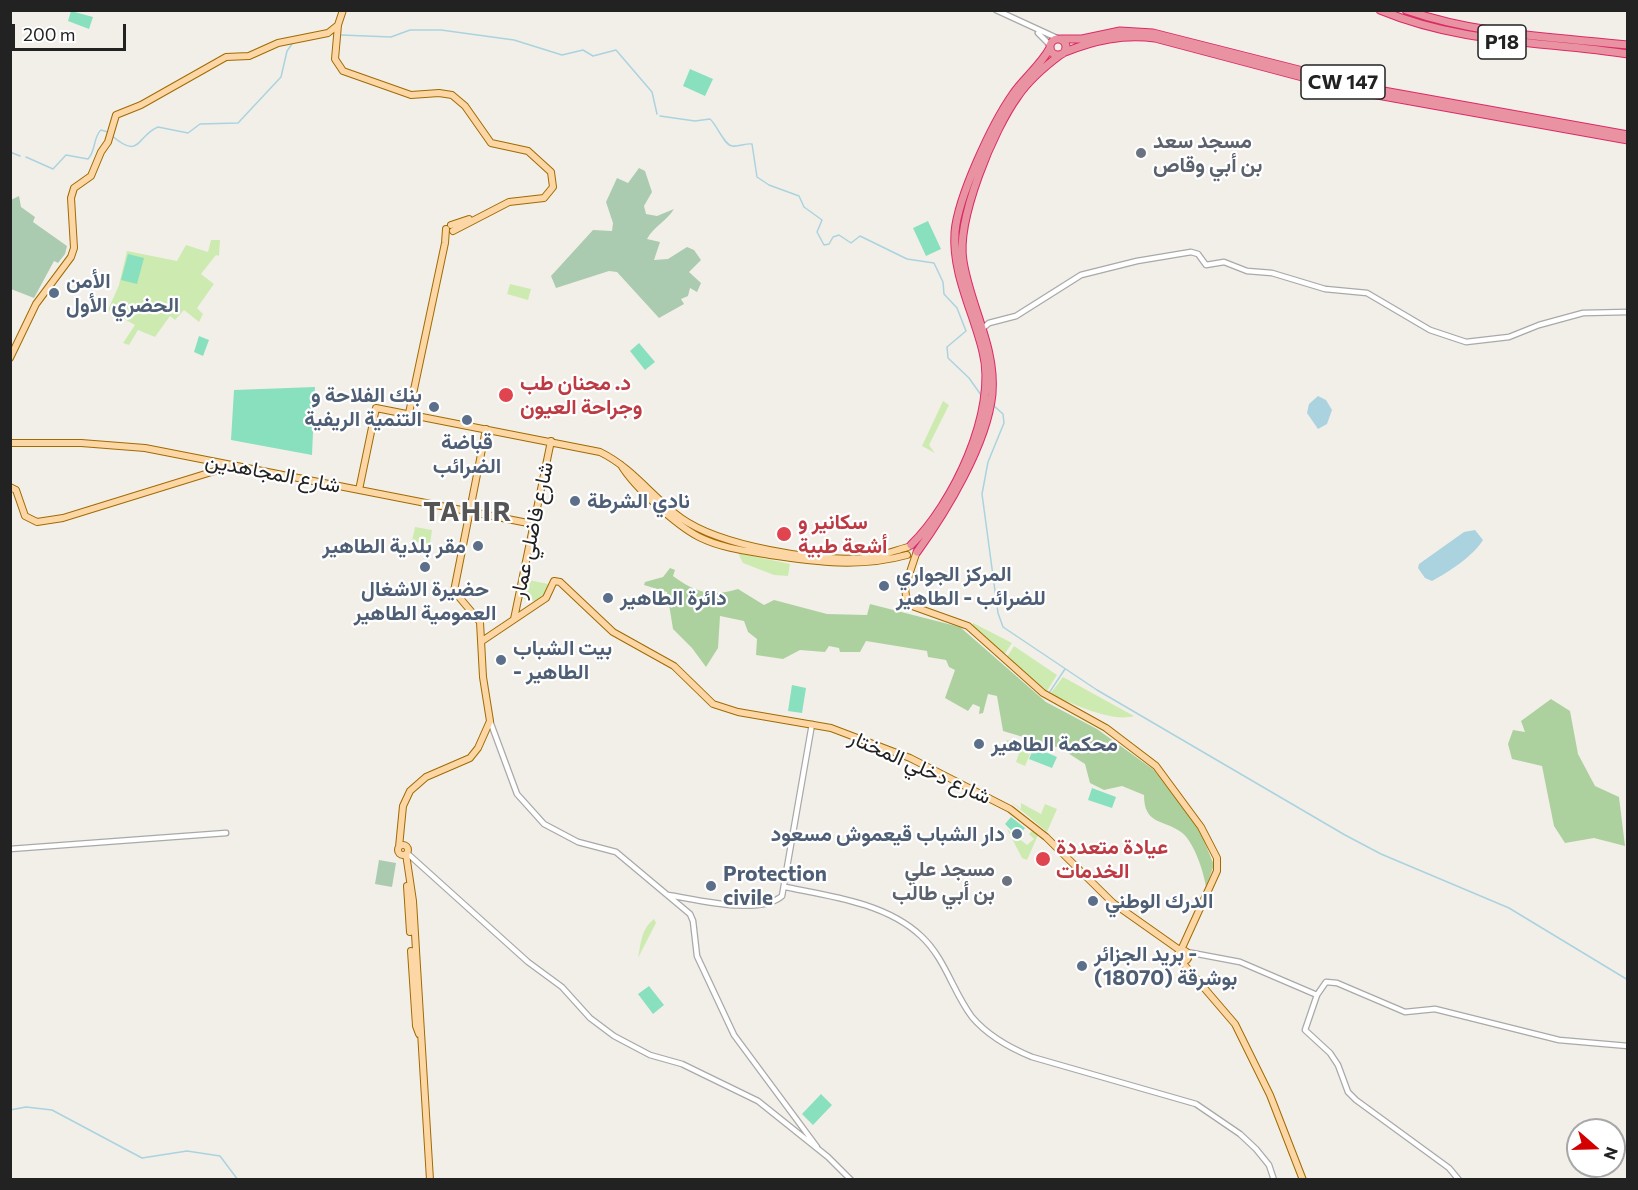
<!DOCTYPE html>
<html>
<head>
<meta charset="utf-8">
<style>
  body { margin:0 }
  #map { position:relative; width:1638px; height:1190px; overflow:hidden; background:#f2efe9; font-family:Commissioner,sans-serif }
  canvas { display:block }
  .frame { position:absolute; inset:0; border:12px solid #222; pointer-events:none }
  .north { position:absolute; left:1566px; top:1118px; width:60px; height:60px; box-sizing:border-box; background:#fff; border:2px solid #a7a7a7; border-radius:50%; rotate:110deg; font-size:16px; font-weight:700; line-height:24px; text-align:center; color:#222 }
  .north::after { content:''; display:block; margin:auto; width:21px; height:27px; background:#d40000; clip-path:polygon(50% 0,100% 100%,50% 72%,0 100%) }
  .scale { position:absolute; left:12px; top:24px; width:114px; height:27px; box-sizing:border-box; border:3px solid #222; border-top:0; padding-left:8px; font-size:18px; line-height:21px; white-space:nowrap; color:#222; -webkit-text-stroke:4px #fff; paint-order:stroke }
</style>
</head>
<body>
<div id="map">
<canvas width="1638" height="1190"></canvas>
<div class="frame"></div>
<div class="north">N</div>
<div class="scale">200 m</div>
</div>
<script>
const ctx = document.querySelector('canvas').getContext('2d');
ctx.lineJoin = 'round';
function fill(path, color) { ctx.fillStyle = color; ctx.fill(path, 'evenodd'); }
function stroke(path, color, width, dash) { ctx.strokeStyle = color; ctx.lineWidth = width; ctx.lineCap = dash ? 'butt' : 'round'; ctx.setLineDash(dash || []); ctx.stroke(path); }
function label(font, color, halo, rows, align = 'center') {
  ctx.font = font + ' Commissioner,Vazirmatn,sans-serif'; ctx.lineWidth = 4.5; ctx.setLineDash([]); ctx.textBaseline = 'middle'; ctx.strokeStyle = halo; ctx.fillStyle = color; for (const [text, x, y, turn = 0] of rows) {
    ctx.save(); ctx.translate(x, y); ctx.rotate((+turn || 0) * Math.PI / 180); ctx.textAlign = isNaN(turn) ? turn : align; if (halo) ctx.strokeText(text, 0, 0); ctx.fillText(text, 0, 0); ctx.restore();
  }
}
const grass = new Path2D(`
  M211 240H220L219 256 216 255 201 274 214 284 197 308 203 314 199 322 184 310 175 320 170 316 155 337 138 330 129 345 123 343 135 325 108 310 119 285 127 251 177 261 186 245 208 252Z
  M510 284 531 289 528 300 507 294Z
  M943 401 949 405 929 445 935 453 922 446Z
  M415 527 432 530 430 544 412 541Z
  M738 553 790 564 788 576 774 575 743 563Z
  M529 580 548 584 546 593 535 601 524 599Z
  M973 623 1012 643 1004 655 972 626Z
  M1014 646 1057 675 1047 691 1007 657Z
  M1063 677 1134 716C1112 723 1071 703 1050 694Z
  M1007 740 1033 747 1025 766 1016 762 1019 753 1004 747Z
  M1009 800 1021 809V803L1041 814 1045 804 1057 809 1047 832Z
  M1007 829 1027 845 1034 839 1029 834 1032 831 1038 835 1027 860 1022 858Z
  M654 919 656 923 638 958C641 943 641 929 654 919Z`);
const forest = new Path2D(`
  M670 568 675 570 673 576C696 593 712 597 738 589L764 605 774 600 827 614 867 615 870 604 960 627 1046 702 1097 729 1154 770 1198 826 1214 865 1206 887C1204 873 1194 841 1181 832 1163 819 1144 825 1144 795L1122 786 1104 790 1090 783 1085 764 1060 748 1003 731 997 696 988 694 983 713 979 714 980 707 973 704 968 711 945 698 955 670 949 667 946 660 928 657 927 651 866 641 860 652H840L839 648 829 646 825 652 800 650 783 659 756 655 757 639 748 632 744 621 720 616 718 648 706 667 692 648 673 629 667 592 644 585 645 582 663 577Z
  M1551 699 1570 711 1578 754 1595 786 1619 797 1625 846 1594 838 1565 843 1554 826 1542 766 1512 759 1508 744 1513 730 1525 732 1521 721Z`);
const cemetery = new Path2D(`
  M639 168 645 171 652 192 644 206 646 214 657 216 674 209C666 222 654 226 647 239L660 242 654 260 668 259 687 247 694 250 701 260 689 272 701 283 697 292 690 288 688 296 681 299 684 304 659 318 617 272 609 271 556 288 551 276 593 230 612 231 613 223 606 202 617 178 628 183Z
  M19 196 21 207 35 217 33 222 67 246 65 254 58 263 54 261 34 298 11 289V200Z
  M379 860 396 863 392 887 375 884Z`);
const pitch = new Path2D(`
  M71 11 93 17 89 29 68 21Z
  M690 69 713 79 705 96 683 86Z
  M928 221 941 249 926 256 913 228Z
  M128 254 144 258 137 284 121 280Z
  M199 336 209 340 203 356 194 352Z
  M639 343 655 362 645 370 630 351Z
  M315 387 312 455 231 440 234 390Z
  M792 685 806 688 802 713 788 711Z
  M1034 747 1057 757 1052 768 1029 759Z
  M1092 788 1116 797 1112 808 1088 800Z
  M1011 817 1025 828 1018 837 1005 824Z
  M649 986 664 1005 653 1014 638 994Z
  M821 1094 832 1105 813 1125 802 1114Z`);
const water = new Path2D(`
  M1318 396 1326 400 1332 410 1327 424 1318 429 1307 413 1309 404Z
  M1475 530 1483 540C1473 556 1449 572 1432 581L1425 578 1418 568 1419 564 1464 532Z`);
const stream = new Path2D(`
  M341 35 391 37 410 30H441L514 40 562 55 583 50 593 56 616 50 652 92 657 114
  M660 116 695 121 710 119C717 125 724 145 732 146 739 147 745 143 752 144L757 177 769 185 799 196 804 207 822 220 817 232 824 245 829 244 833 237 839 235 851 243 860 236 907 259 934 263 943 282 944 294 957 308 966 331 947 347 948 358 969 378 981 395
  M111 135C141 161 136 136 158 127L188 133 200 124 238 123 281 77 287 51 292 44
  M10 152 20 156
  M26 157 53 169 66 155 88 159C96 151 93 137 101 130L108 132
  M993 405 1003 414 1004 423 988 462 982 494 998 613 1003 627 1097 690 1345 835 1381 854 1509 908 1628 980
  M1049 693 1065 669
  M10 1110 26 1107 52 1110 142 1158 187 1151 220 1156 238 1180`);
const minor = new Path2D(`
  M996 10 1059 39
  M1038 33 1050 45
  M982 329 989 323 1016 316 1081 275 1137 261 1191 252 1198 254 1206 265 1224 262 1247 271 1272 273 1325 289 1367 293 1430 330 1466 342 1509 337 1539 325 1583 313 1628 312
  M490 721 517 794 544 824 578 842 616 852 690 914 693 921 697 956 734 1035 817 1147
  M10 849 226 833
  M407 853 528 962 562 987 590 1018 614 1036 650 1055 682 1064 758 1101 828 1157 851 1180
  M785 887C830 896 886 903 921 936 945 958 953 992 972 1017 988 1036 1010 1048 1032 1057L1196 1104 1240 1134 1256 1149 1269 1165 1274 1180
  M668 895C695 899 759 916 782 896L812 724
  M1187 952 1240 962 1317 995
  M1459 1180 1449 1168 1356 1100 1348 1092 1338 1065 1330 1053 1305 1030 1317 995 1326 982 1337 983 1405 1012 1435 1009 1559 1040 1628 1046`);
const major = new Path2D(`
  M338 25 335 59 343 71 411 95 439 93 452 95 465 106 491 143 528 151 551 172 553 187 544 198 509 202 453 231
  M451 225 469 219
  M10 358 36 304 71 257 74 248 71 198 74 188 91 176 101 152 108 142 116 115 141 105 226 57 249 56 278 43 328 33 338 25 343 10
  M409 413 445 243 446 229
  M10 443H81L145 448 533 524
  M621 465C634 487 676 525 699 537 721 548 746 551 770 555 817 562 860 568 907 555
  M10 487 16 490 25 516 37 522 63 518 231 466
  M359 490 376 408 600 452C633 468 652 497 681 518 720 546 816 562 864 558 879 557 893 551 908 547
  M916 554 905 587 906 596 912 606 968 626 1043 693 1106 728 1156 766 1201 827 1217 858V871L1181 950
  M514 619 551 441
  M482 641 546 598 554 581 560 582 613 632 674 666 713 704 738 712 831 728 910 758 1010 809 1046 837 1113 903 1181 951
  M398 850a5 5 0 1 1 10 0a5 5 0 1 1-10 0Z
  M399 847 403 806 410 791 426 777 470 758 478 748 490 721 483 677 480 622 454 591 486 429
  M406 854 413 901 430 1180
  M407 886 410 932
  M1177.5 956a5.5 5.5 0 1 1 11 0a5.5 5.5 0 1 1-11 0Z
  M411 951 416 1026 419 1034
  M1181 961 1235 1024 1270 1095 1303 1180`);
const highway = new Path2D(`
  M1380 10C1462 44 1542 41 1628 54
  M1406 10C1478 35 1552 37 1628 45
  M1050 47a8 8 0 1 1 16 0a8 8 0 1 1-16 0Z
  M1061 39H1082L1120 31 1153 33 1378 90 1628 135
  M1065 52C1095 40 1123 34 1155 38L1355 91 1628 140
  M911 545C953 504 998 411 983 352 974 313 952 274 955 232 958 197 992 124 1013 94 1024 78 1040 66 1050 48
  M917 552C946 512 987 444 992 394 996 347 970 306 963 261 956 220 993 130 1018 96 1029 80 1044 67 1060 55`);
const markers = [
  [1141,153,6,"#6b7280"],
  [54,293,6,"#5c6f8a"],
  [506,395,8,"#e0444e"],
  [434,407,6,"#5c6f8a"],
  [467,420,6,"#5c6f8a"],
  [575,501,6,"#5c6f8a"],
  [784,534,8,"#e0444e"],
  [478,546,6,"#5c6f8a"],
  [425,567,6,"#5c6f8a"],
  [884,586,6,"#5c6f8a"],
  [608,598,6,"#5c6f8a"],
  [501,660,6,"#5c6f8a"],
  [979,744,6,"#5c6f8a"],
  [1017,834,6,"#5c6f8a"],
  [1043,859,8,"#e0444e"],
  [1007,881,6,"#6b7280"],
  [711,886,6,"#5c6f8a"],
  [1093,901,6,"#5c6f8a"],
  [1082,966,6,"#5c6f8a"]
];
const shields = [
  [1502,42,48],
  [1343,82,84]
];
const shieldNames = [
  ["P18",1502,42],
  ["CW 147",1343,82]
];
const worshipNames = [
  ["مسجد سعد",1153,141],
  ["بن أبي وقاص",1153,165],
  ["مسجد علي",995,869,"right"],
  ["بن أبي طالب",995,893,"right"]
];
const serviceNames = [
  ["الأمن",66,281],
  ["الحضري الأول",66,305],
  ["بنك الفلاحة و",422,395,"right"],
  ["التنمية الريفية",422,419,"right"],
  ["قباضة",467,442,"center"],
  ["الضرائب",467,466,"center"],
  ["نادي الشرطة",587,501],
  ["مقر بلدية الطاهير",466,546,"right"],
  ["المركز الجواري",896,574],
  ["للضرائب - الطاهير",896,598],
  ["حضيرة الاشغال",425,589,"center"],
  ["العمومية الطاهير",425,613,"center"],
  ["دائرة الطاهير",620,598],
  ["بيت الشباب",513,648],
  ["- الطاهير",513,672],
  ["محكمة الطاهير",991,744],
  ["دار الشباب قيعموش مسعود",1005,834,"right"],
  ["Protection",723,874],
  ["civile",723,898],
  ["الدرك الوطني",1105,901],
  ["بريد الجزائر -",1094,954],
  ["بوشرقة (18070)",1094,978]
];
const healthNames = [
  ["د. محنان طب",520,383],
  ["وجراحة العيون",520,407],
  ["سكانير و",798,522],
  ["أشعة طبية",798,546],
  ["عيادة متعددة",1056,847],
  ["الخدمات",1056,871]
];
const streetNames = [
  ["شارع المجاهدين",273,473,11],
  ["شارع فاضلي عمار",532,530,-78],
  ["شارع دخلي المختار",920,767,24]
];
const districtNames = [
  ["TAHIR",468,512]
];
fill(grass, '#cdebb0');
fill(forest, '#add19e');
fill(cemetery, '#aacbaf');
fill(pitch, '#88e0be');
fill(water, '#aad3df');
stroke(stream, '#aad3df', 1.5);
stroke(minor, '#a9a9a9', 7);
stroke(major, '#a06b00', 8);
stroke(highway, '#dc2a67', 9);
stroke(minor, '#fff', 4.5);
stroke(major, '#fcd6a4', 6);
stroke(highway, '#e892a2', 7);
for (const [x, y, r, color] of markers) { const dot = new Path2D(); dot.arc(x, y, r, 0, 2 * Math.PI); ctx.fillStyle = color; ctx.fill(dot); stroke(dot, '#fff', 2); }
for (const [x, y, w] of shields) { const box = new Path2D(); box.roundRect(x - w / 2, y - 17, w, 34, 4.5); ctx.fillStyle = '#fff'; ctx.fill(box); stroke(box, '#222', 1.5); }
label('bold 20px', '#222', null, shieldNames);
label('bold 21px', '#5b616d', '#fff', worshipNames, 'left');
label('bold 21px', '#4e5e75', '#fff', serviceNames, 'left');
label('bold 21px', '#be3a42', '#fff', healthNames, 'left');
label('21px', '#222', '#fff', streetNames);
ctx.letterSpacing = '1.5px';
label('bold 27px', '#555', '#fff', districtNames);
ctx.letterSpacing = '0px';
</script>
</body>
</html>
